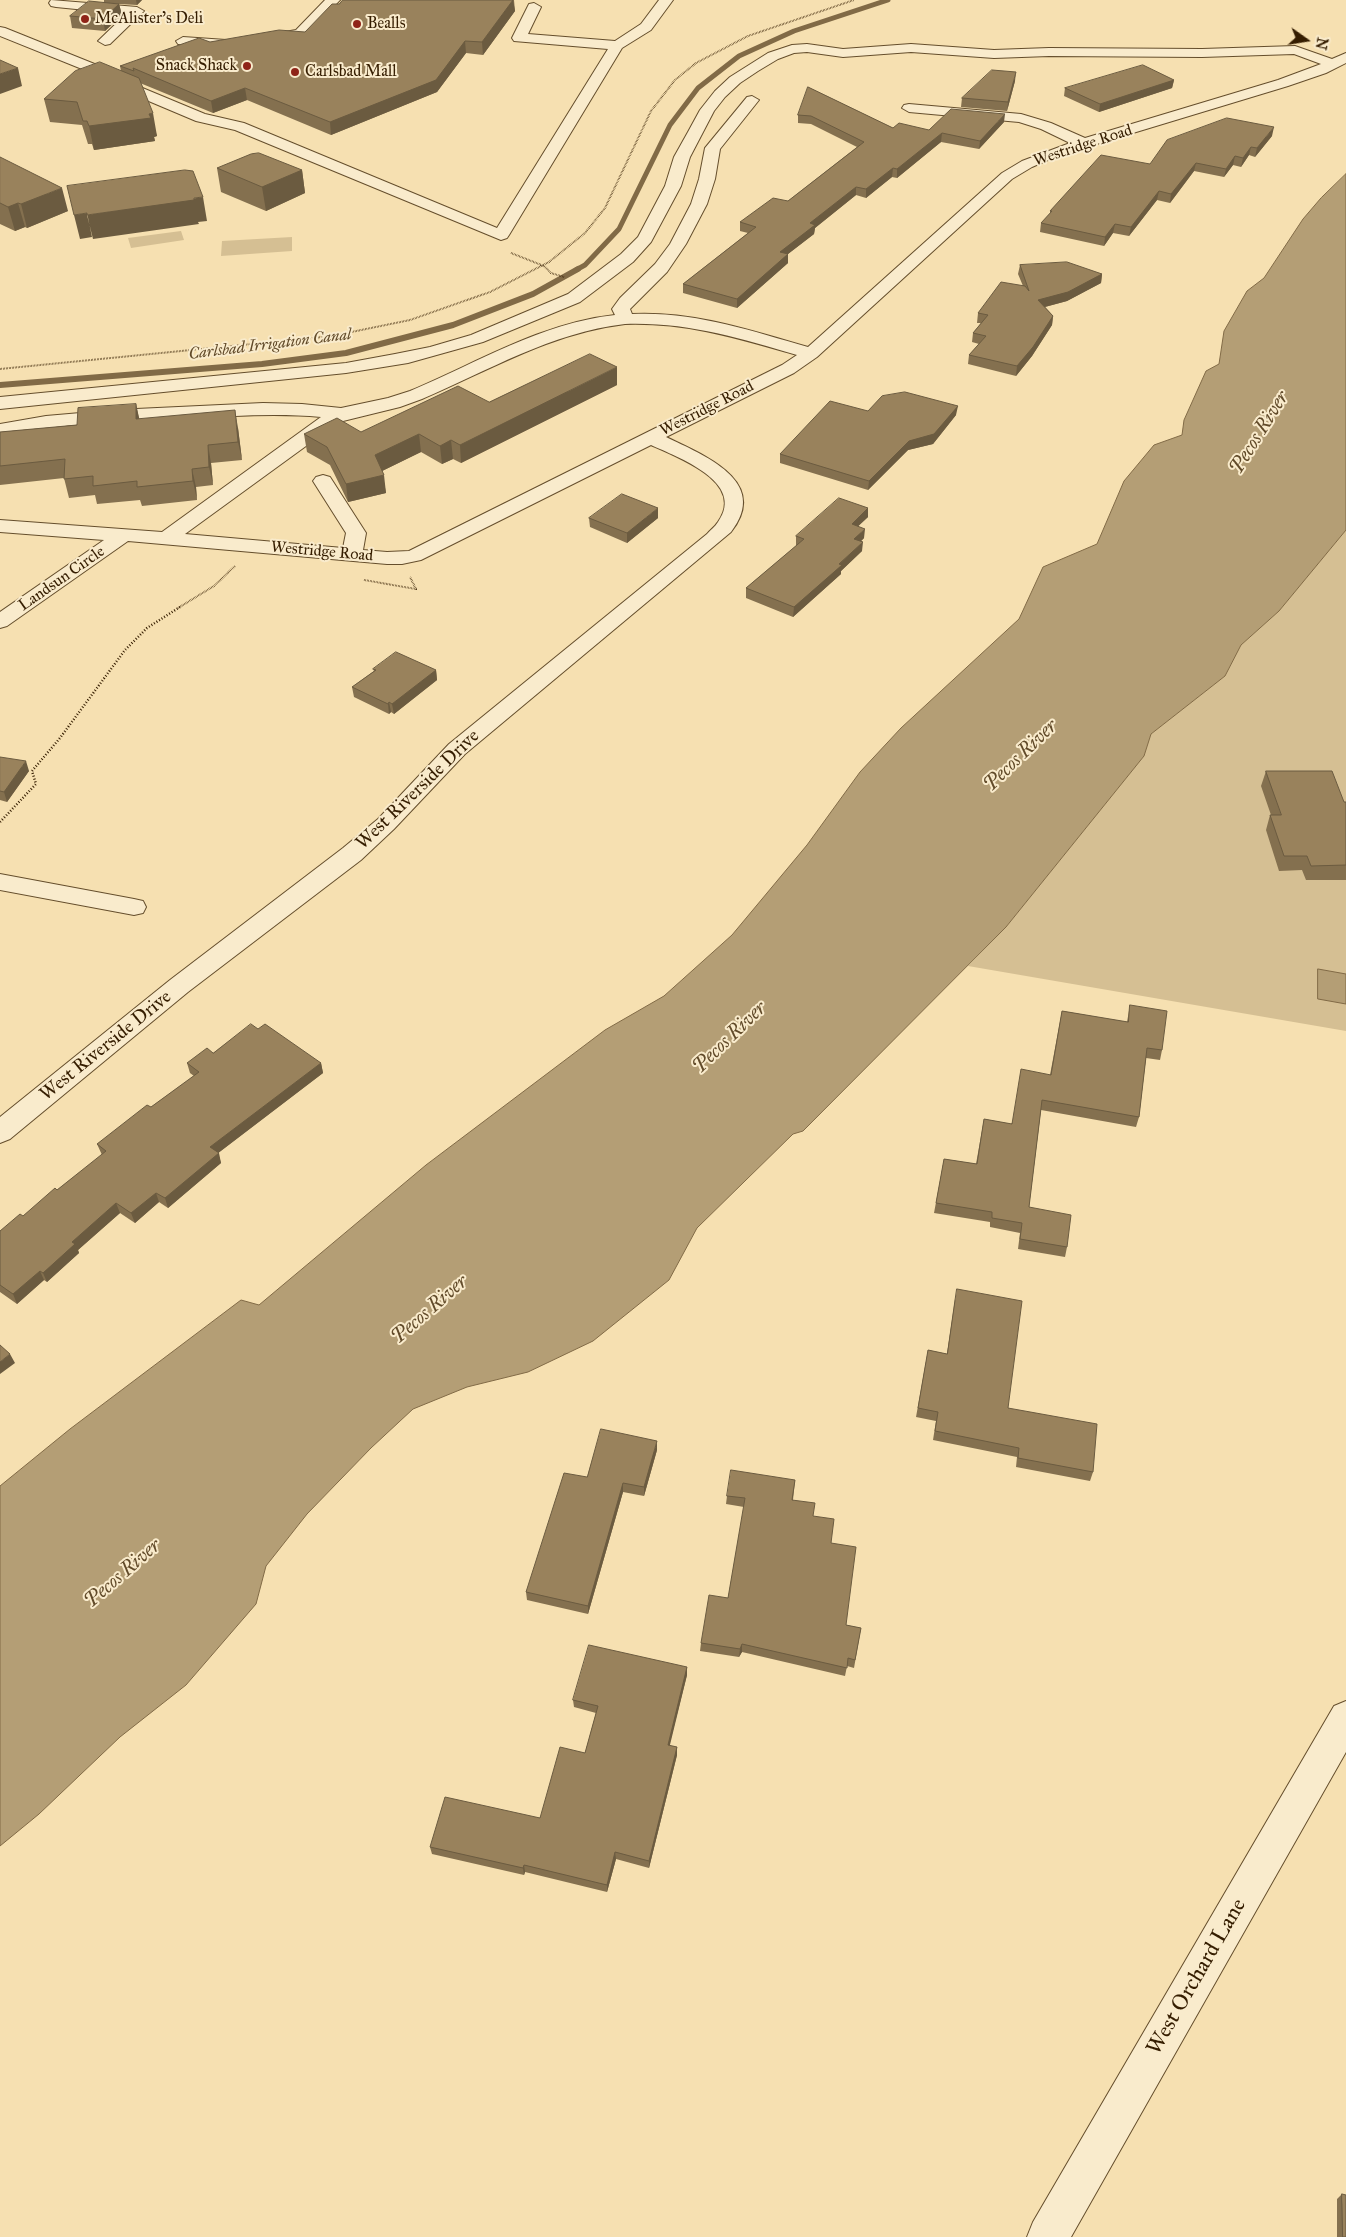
<!DOCTYPE html>
<html>
<head>
<meta charset="utf-8">
<style>
  body { margin:0 }
  #map { position:relative; width:1346px; height:2237px; overflow:hidden; background:#f6e0b1; font-family:"IM FELL Great Primer",serif }
  canvas { display:block }
  .north { position:absolute; left:1281px; top:15px; width:50px; height:50px; -webkit-text-stroke:4px #f9ebcc; paint-order:stroke; rotate:103deg; font-size:14px; font-weight:700; line-height:20px; text-align:center; color:#351d00 }
  .north::after { content:''; display:block; margin:auto; width:18px; height:22px; background:#351d00; clip-path:polygon(50% 0,100% 100%,50% 72%,0 100%) }
</style>
</head>
<body>
<div id="map">
<canvas width="1346" height="2237"></canvas>
<div class="north">N</div>
</div>
<script>
const ctx = document.querySelector('canvas').getContext('2d');
ctx.lineJoin = 'round';
function fill(path, color) { ctx.fillStyle = color; ctx.fill(path, 'evenodd'); }
function stroke(path, color, width, dash) { ctx.strokeStyle = color; ctx.lineWidth = width; ctx.lineCap = dash ? 'butt' : 'round'; ctx.setLineDash(dash || []); ctx.stroke(path); }
function label(font, color, halo, rows, align = 'center') {
  ctx.font = font + ' "IM FELL Great Primer",serif'; ctx.lineWidth = 4; ctx.setLineDash([]); ctx.textBaseline = 'middle'; ctx.strokeStyle = halo; ctx.fillStyle = color; for (const [text, x, y, turn = 0] of rows) {
    ctx.save(); ctx.translate(x, y); ctx.rotate((+turn || 0) * Math.PI / 180); ctx.textAlign = isNaN(turn) ? turn : align; if (halo) ctx.strokeText(text, 0, 0); ctx.fillText(text, 0, 0); ctx.restore();
  }
}
const green = new Path2D(`
  M181 231 184 240 131 248 128 238Z
  M292 237V251L221 256 222 241Z
  M1346 530V1031L968 966 1006 927 1144 756 1151 734 1225 676 1241 645 1279 611Z`);
const water = new Path2D(`
  M1346 174V530L1279 611 1241 645 1225 676 1151 734 1144 756 1006 927 803 1131 793 1134 697 1228 669 1280 593 1341 528 1372 467 1387 413 1409 371 1448 307 1514 266 1566 256 1604 186 1685 120 1737 39 1814 0 1846V1486L70 1429 241 1300 259 1305 426 1165 605 1030 664 996 732 935 807 845 860 772 901 728 1019 619 1043 567 1097 544 1124 481 1154 445 1182 435 1184 420 1206 371 1219 364 1224 331 1247 291 1264 278 1303 219 1321 198Z
  M1318 969 1346 974V1004L1318 999Z`);
const streamFar1 = new Path2D(`
  M576 270 585 265 619 229 670 125 698 88 739 56 794 31 888 0`);
const stream = new Path2D(`
  M0 385 262 364 346 353 453 325 533 294 578 269`);
const pathFar1 = new Path2D(`
  M511 253 544 266 551 273 564 277
  M0 369 332 336 410 320 490 292 549 262 585 233 605 208 651 111 675 80 696 63 748 36 854 0
  M364 580 416 589 410 577
  M178 608 214 586 235 566`);
const path = new Path2D(`
  M0 822 36 784 32 771 60 738 125 650 147 628 180 607`);
const minor = new Path2D(`
  M51 0 137 7 144 11 110 44 105 45 98 41 126 14 56 7 51 6 49 3Z
  M325 0H340L305 36 267 43 260 39 262 36 296 30Z
  M659 0H673L651 30 622 48 509 235 507 238 501 240 235 130 196 121 106 83 87 71 0 36V27L5 28 97 65 116 77 205 114 244 123 497 228 608 49 514 41 512 38 529 4 534 3 541 7 528 34 615 41 641 24Z
  M183 37 226 40 233 44 226 48 178 44 176 41Z
  M807 44 843 49 911 44 994 50 1049 48 1202 49 1295 46 1332 59 1346 53V63L1326 73 1288 86 1057 156 1032 167 1012 179 817 357 794 373 666 437C703 455 771 481 731 532L465 754 394 829 361 860 188 992 10 1139 0 1143V1117L170 980 343 848 378 819 449 744 707 534C710 530 715 527 718 522 747 482 677 457 651 445L421 560 402 564H387L128 541 7 626 0 628V612L104 540 0 532V520L162 532 321 417C276 413 231 416 185 419 123 421 61 423 0 436V424L46 416 115 410 263 403 302 404 341 408 388 398 410 391C477 363 541 323 615 315L612 309 620 298 655 264 670 244 691 204 699 179 705 148 747 97 752 96 759 100 720 149 715 179 707 204 686 244 667 272 630 309 632 314C693 311 749 330 808 347L1002 173 1022 161 1070 143 1041 129 1019 122 909 112 902 108 904 105 909 104 1021 114 1051 123 1085 138 1278 80 1321 64 1294 54 1202 57 1049 56 994 58 911 52 843 57 807 52 794 53 778 59 758 71 740 83 725 97 714 111 690 157 681 186 651 242 633 262 580 302 483 342 408 363 346 373 0 409V397L346 363 395 354 430 347 471 335 568 294 621 254 638 237 665 186 674 157 688 132 700 110 715 91 730 77 768 53 792 45ZM625 324C688 322 738 338 797 355L782 365 409 551 387 552 363 550 366 533 330 477 323 475 316 477 313 481 346 533 343 548 185 534 339 422 400 407 422 399C490 370 550 333 625 324Z
  M0 874 134 899 143 901 146 907 143 913 134 915 0 890Z
  M1346 1701V1752L1071 2237H1027L1033 2222 1334 1706Z`);
const wall = new Path2D(`
  M104 0H142L137 5 119 4 122 15 105 31 72 28 70 16 104 2Z
  M343 0H514L515 11 483 55 466 53 437 92 331 135 247 100 213 113 140 83 157 136 154 137 155 141 94 150 92 144H88L82 125 50 122 44 99 121 71 120 66 210 42 305 32 339 4Z
  M1174 80 1172 88 1099 112 1064 96 1065 88Z
  M1015 81 1007 111 961 107 962 98Z
  M808 87 893 128 929 130 1004 122 979 149 941 142 897 178 892 177 866 198 856 195 815 228 814 234 788 254V263L737 308 683 293V284L748 233 740 231V222L788 201 857 147 811 124 798 123V115Z
  M1272 136 1255 157 1249 155 1241 167 1233 165 1224 177 1194 171 1170 203 1157 200 1129 236 1113 233 1104 246 1040 232 1041 223 1050 214V211L1150 164Z
  M0 157 68 211 27 228 25 227 15 231 0 224Z
  M217 168 302 170 305 193 266 211 221 192Z
  M1020 265 1102 274 1101 283 1067 301 1045 307 1053 316 1052 325 1032 356 1016 376 968 364 969 355 979 344 972 342 973 333 981 323H977L978 313 1023 286 1018 274Z
  M617 385 461 463 453 459 442 464 421 452 382 471 386 493 348 502 330 465 307 452 304 434 361 432 489 402Z
  M136 404 139 419 238 428 242 460 211 463 213 485 196 487 197 500 142 506 140 500 97 504 95 495 69 498 64 478 0 485V432L77 425Z
  M868 411 956 415 933 444 908 450 868 490 780 463V454Z
  M868 508V517L858 526 864 538 861 541 862 551 841 571V574L793 617 746 598V588L796 546V536Z
  M589 518H658L627 543 590 527Z
  M373 669 436 670 437 680 394 714 391 712 389 714 354 697 352 687 374 671Z
  M0 757 29 771 7 802 0 800Z
  M1266 771 1344 802H1346V880H1306L1302 870 1279 871 1266 830 1270 815H1271L1261 786Z
  M1130 1005 1162 1050 1160 1060 1146 1058 1139 1117 1136 1127 1041 1110 1029 1207 1067 1247 1065 1257 1018 1249 1020 1233 990 1227V1222L934 1213 944 1159 976 1164 984 1119 1011 1124 1050 1075 1062 1011 1127 1022Z
  M258 1029 321 1063 323 1073 218 1153 221 1163 168 1208 159 1202 135 1223 120 1213 78 1250 79 1253 47 1282 44 1280 17 1304 0 1292V1231L23 1216 57 1190 102 1155 97 1144 151 1107 194 1076 190 1073 187 1063 213 1053Z
  M955 1299 1008 1408 1093 1472 1090 1481 1016 1467 1017 1457 933 1440 936 1421 916 1417 928 1350 947 1354Z
  M657 1450 644 1496 623 1492 588 1614 527 1600 526 1592 587 1477Z
  M795 1480 793 1500 813 1516 831 1543 846 1625 861 1628 854 1668 847 1666 845 1676 742 1652 739 1657 700 1651 701 1643 728 1598 744 1507 726 1504 727 1496Z
  M687 1667V1675L669 1746 677 1747V1755L649 1868 616 1859 607 1892 525 1872 524 1875 432 1854 430 1847 540 1818 585 1753 596 1713 574 1707 573 1700Z
  M1342 2194 1346 2237H1337V2199Z`);
const shadedWall = new Path2D(`
  M136 0H142L137 5Z
  M513 0 515 11 483 55 482 42Z
  M119 4 122 15 105 31 103 19Z
  M465 41 466 53 437 92 331 135 330 122Z
  M18 68 22 86 0 94V74Z
  M1016 72 1015 81 1007 111 1008 102Z
  M1174 80 1172 88 1099 112 1100 104Z
  M245 88 247 100 213 113 211 101Z
  M153 113 157 136 154 137 155 141 94 150 89 126Z
  M1005 114 1004 122 979 149 980 141Z
  M1274 127 1272 136 1255 157 1257 148Z
  M942 133 941 142 897 178V169Z
  M1251 147 1249 155 1241 167 1243 158Z
  M1235 156 1233 165 1224 177 1226 169Z
  M1196 163 1194 171 1170 203 1171 194Z
  M893 168 892 177 866 198V189Z
  M302 170 305 193 266 211 262 187Z
  M856 187V195L815 228 814 234 788 254V263L737 308V299L780 252 810 223Z
  M62 188 68 211 27 228 21 204Z
  M1159 191 1157 200 1129 236 1131 227Z
  M203 197 207 221 198 222 199 224 93 239 87 215Z
  M18 203 25 227 15 231 8 207Z
  M87 213 92 237 80 239 74 215Z
  M1115 224 1113 233 1104 246 1105 237Z
  M1102 274 1101 283 1067 301 1037 309 1038 300Z
  M1053 316 1052 325 1032 356 1016 376 1017 366Z
  M617 367V385L461 463 460 445Z
  M136 404 140 422 136 419Z
  M958 406 956 415 933 444 908 450 868 490 869 481 909 441Z
  M235 410 238 428 242 460 238 442Z
  M419 434 421 452 378 473 375 455Z
  M451 440 453 459 442 464 440 446Z
  M208 445 211 463 213 485 209 467Z
  M192 469 196 487 197 500 193 481Z
  M384 475 386 493 348 502 346 484Z
  M658 508V518L627 543V533Z
  M868 508V517L851 533 852 524Z
  M865 529 864 538 853 549 854 539Z
  M863 542 862 551 841 571V574L793 617 794 607Z
  M436 670 437 680 394 714 392 704Z
  M389 702 391 712 389 714 388 704Z
  M26 761 29 771 7 802 4 792Z
  M321 1063 323 1073 213 1157 210 1147Z
  M219 1153 221 1163 168 1208 165 1198Z
  M156 1193 159 1202 135 1223 131 1213Z
  M116 1203 120 1213 78 1250 79 1253 47 1282 43 1273 72 1242Z
  M40 1271 44 1280 17 1304 13 1294Z
  M10 1354 15 1363 0 1374V1362Z
  M657 1441V1450L644 1496V1487Z
  M623 1483V1492L588 1614V1606Z
  M742 1644V1652L739 1657 740 1649Z
  M687 1667V1675L668 1753V1745Z
  M677 1747V1755L649 1868V1861Z
  M615 1852 616 1859 607 1892V1885Z
  M524 1865 525 1872 524 1875 523 1868Z`);
const building = new Path2D(`
  M343 0H513L482 42 465 41 436 80 330 122 245 88 211 101 133 68 134 71 120 66 199 38 210 42 279 30 305 32 332 4H339Z
  M89 1 119 4 103 19 70 16Z
  M0 60 18 68 0 74Z
  M100 62 139 78 153 113 149 114 151 118 89 126 87 121H83L77 102 44 99 75 71Z
  M1143 65 1174 80 1100 104 1065 88Z
  M992 70 1016 72 1008 102 962 98Z
  M808 87 893 128 899 123 929 130 951 109 1005 114 980 141 942 133 897 169 893 168 866 189 856 187 810 223 815 225 780 252 788 254 737 299 683 284 756 227 740 222 773 198 788 201 864 142 811 116 798 115Z
  M1227 118 1274 127 1257 148 1251 147 1243 158 1235 156 1226 169 1196 163 1171 194 1159 191 1131 227 1115 224 1105 237 1041 223 1052 211H1050L1101 155 1150 164 1167 140Z
  M259 153 302 170 262 187 217 168 251 154Z
  M0 157 62 188 21 204 18 203 8 207 0 203Z
  M185 170 193 171 203 197 194 198V200L87 215V213L74 215 67 186Z
  M1067 262 1102 274 1068 292 1038 300 1053 316 1033 347 1017 366 969 355 986 336 973 333 988 315 978 313 1001 282 1025 286 1029 291 1020 265Z
  M590 354 617 367 460 445 451 440 440 446 419 434 375 455 384 475 346 484 327 447 304 434 337 418 361 432 458 386 489 402Z
  M905 392 958 406 934 434 909 441 869 481 780 454 830 401 868 411 882 396Z
  M136 404V419L235 410 238 442 208 445 209 467 192 469 193 481 137 487V481L93 486V476L64 479 65 459 0 466V432L77 425 78 408Z
  M622 494 658 508 627 533 589 518Z
  M839 498 868 508 852 524 865 529 854 539 863 542 839 564 842 565 794 607 746 588 804 539 796 536Z
  M396 652 436 670 392 704 389 702 388 704 352 687 376 670 373 669Z
  M0 757 26 761 4 792 0 791Z
  M1266 771H1332L1344 802H1346V865L1311 866 1307 856H1284L1270 815H1281Z
  M1130 1005 1167 1011 1162 1050 1147 1048 1139 1117 1042 1100 1029 1207 1071 1215 1067 1247 1020 1239 1022 1223 992 1218V1212L936 1203 944 1159 977 1164 984 1119 1012 1124 1021 1069 1051 1075 1062 1011 1128 1022Z
  M251 1024 258 1029 265 1024 321 1063 210 1147 219 1153 165 1198 156 1193 131 1213 116 1203 72 1242 75 1244 43 1273 40 1271 13 1294 0 1285V1231L20 1214 23 1216 55 1188 57 1190 106 1151 97 1144 147 1105 151 1107 199 1072 187 1063 207 1048 213 1053Z
  M957 1289 1022 1301 1008 1408 1097 1424 1093 1472 1018 1458 1019 1448 935 1431 938 1412 918 1408 928 1350 947 1354Z
  M0 1345 10 1354 0 1362Z
  M601 1429 657 1441 644 1487 623 1483 588 1606 526 1592 564 1473 587 1477Z
  M731 1470 795 1480 792 1500 815 1503 813 1516 834 1519 831 1543 856 1547 846 1625 861 1628 855 1660 848 1658 847 1668 742 1644 740 1649 701 1643 709 1595 728 1598 745 1498 727 1496Z
  M589 1645 687 1667 668 1745 677 1747 649 1861 615 1852 607 1885 524 1865 523 1868 430 1847 445 1797 540 1818 560 1747 585 1753 598 1706 573 1700Z
  M1342 2194 1346 2195V2237H1343Z`);
const markers = [
  [85,19,5,"#8f2418"],
  [357,24,5,"#8f2418"],
  [247,66,5,"#8f2418"],
  [295,72,5,"#8f2418"]
];
const farPoinames = [
  ["McAlister's Deli",95,19],
  ["Bealls",367,24],
  ["Snack Shack",237,66,"right"],
  ["Carlsbad Mall",305,72]
];
const farStreetnames = [
  ["Westridge Road",1083,146,-18],
  ["Westridge Road",707,409,-27],
  ["Westridge Road",322,552,5],
  ["Landsun Circle",62,579,-35]
];
const farWaternames = [
  ["Carlsbad Irrigation Canal",270,345,-7]
];
const streetNames = [
  ["West Riverside Drive",418,790,-44],
  ["West Riverside Drive",106,1046,-39]
];
const waterNames = [
  ["Pecos River",1260,433,-58],
  ["Pecos River",1021,756,-44],
  ["Pecos River",730,1038,-44],
  ["Pecos River",430,1310,-41],
  ["Pecos River",123,1574,-41]
];
const nearStreetnames = [
  ["West Orchard Lane",1197,1977,-60]
];
fill(green, '#d5bf93');
fill(water, '#b49e75');
stroke(water, '#816a46', 1);
stroke(streamFar1, '#816a46', 5);
stroke(stream, '#816a46', 6);
stroke(minor, '#654e2c', 2);
stroke(pathFar1, '#351d00', 2, [0.5, 1]);
stroke(path, '#351d00', 2.5, [1, 2]);
fill(minor, '#f9ebcc');
fill(wall, '#84704f');
fill(shadedWall, '#6b5b40');
fill(building, '#99825c');
stroke(building, '#6b5b40', 1);
for (const [x, y, r, color] of markers) { const dot = new Path2D(); dot.arc(x, y, r, 0, 2 * Math.PI); ctx.fillStyle = color; ctx.fill(dot); stroke(dot, '#f9ebcc', 2); }
label('16px', '#351d00', '#f9ebcc', farPoinames, 'left');
label('16px', '#351d00', '#f9ebcc', farStreetnames);
label('italic 16px', '#614a29', '#f9ebcc', farWaternames);
label('19px', '#351d00', '#f9ebcc', streetNames);
label('italic 20px', '#614a29', '#f9ebcc', waterNames);
label('22px', '#351d00', '#f9ebcc', nearStreetnames);
</script>
</body>
</html>
